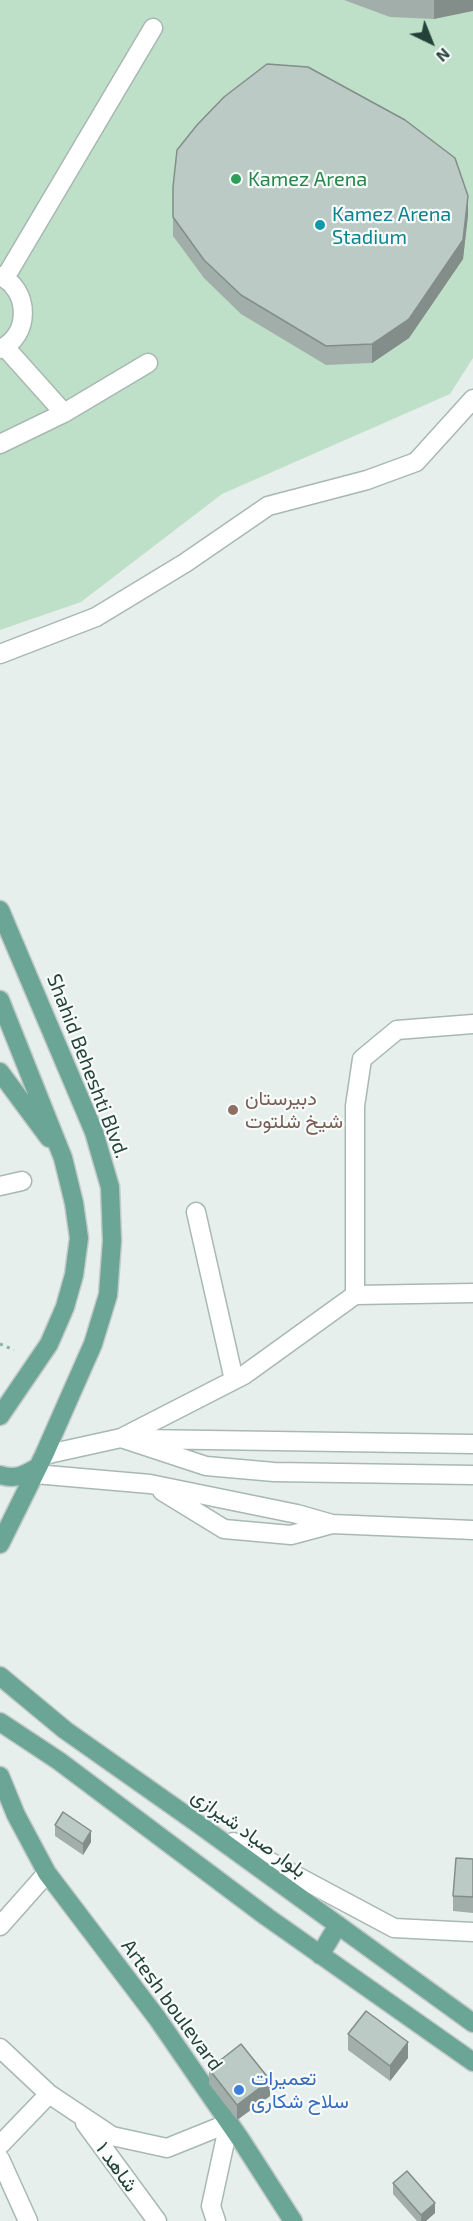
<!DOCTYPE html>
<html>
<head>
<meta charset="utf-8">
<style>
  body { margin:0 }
  #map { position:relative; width:473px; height:2221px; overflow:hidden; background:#e6efeb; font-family:"Exo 2",sans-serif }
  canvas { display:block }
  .north { position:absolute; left:401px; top:12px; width:60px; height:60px; -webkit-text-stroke:4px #f7fbf9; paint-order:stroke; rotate:137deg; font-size:16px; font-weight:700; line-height:24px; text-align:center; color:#24423a }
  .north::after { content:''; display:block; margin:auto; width:21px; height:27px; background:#24423a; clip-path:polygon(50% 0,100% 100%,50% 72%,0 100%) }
</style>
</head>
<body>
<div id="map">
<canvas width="473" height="2221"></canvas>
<div class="north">N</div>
</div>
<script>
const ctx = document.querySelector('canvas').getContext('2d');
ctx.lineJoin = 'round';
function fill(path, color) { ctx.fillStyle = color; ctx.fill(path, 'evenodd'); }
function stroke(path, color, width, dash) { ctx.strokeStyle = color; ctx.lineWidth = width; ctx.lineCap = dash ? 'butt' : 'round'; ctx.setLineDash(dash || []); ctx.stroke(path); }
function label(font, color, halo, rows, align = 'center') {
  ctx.font = font + ' "Exo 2",Vazirmatn,sans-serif'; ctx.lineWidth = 4.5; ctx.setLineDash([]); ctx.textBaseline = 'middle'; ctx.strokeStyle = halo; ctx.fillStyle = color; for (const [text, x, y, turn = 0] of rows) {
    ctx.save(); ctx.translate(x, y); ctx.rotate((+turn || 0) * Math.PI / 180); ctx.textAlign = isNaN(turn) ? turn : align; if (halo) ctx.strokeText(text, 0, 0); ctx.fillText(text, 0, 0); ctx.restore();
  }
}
const green = new Path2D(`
  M0 0H473V358L450 394 222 494 81 602 0 630Z`);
const path = new Path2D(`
  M0 1344 14 1350`);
const minor = new Path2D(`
  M0 276C30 289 31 336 0 349
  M5 278 153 28
  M5 347 64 413
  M0 444 64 413 148 363
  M0 654 96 617 185 563 268 506 367 480 416 462 473 399
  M0 1186 22 1181
  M196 1212 234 1380
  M355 1295 473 1293
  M121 1438 206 1466 274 1472 473 1475
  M142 1439 473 1444
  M44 1455 121 1438 244 1375 355 1295V1106L362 1059 397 1030 473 1024
  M35 1474 150 1484 297 1514 332 1524 473 1530
  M162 1491 224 1529 291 1535 332 1524
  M233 1842 394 1928 473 1932
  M0 1926 47 1873
  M0 2048 49 2094 112 2136 167 2148 229 2123
  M85 2123 157 2221
  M0 2145 49 2094
  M0 2159 28 2221
  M216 2221 211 2206 229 2123`);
const major = new Path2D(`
  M0 910 94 1132 110 1187 112 1241 108 1295 93 1344 44 1455 0 1544
  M0 1000 63 1158 74 1203 79 1238 74 1275 65 1307 49 1344 0 1416
  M0 1072 49 1138
  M0 1475C16 1480 25 1475 38 1467
  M0 1676 65 1730 197 1823 473 2023
  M0 1722 59 1761 267 1917 473 2062
  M0 1776 16 1815 47 1873 157 2018 241 2140 293 2221
  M320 1955 338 1925`);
const wall = new Path2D(`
  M344 0H473L434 19 390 17Z
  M173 187 468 215 463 259 409 338 372 363 326 365 241 314 204 278 173 236Z
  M55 1825 91 1842 83 1855 55 1836Z
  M473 1859V1913L453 1911V1896Z
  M348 2034 408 2058 390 2081 348 2050Z
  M209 2069 270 2096 237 2120 209 2084Z
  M393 2183 435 2213 426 2221H417L393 2194Z`);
const shadedWall = new Path2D(`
  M434 0H473V11L434 19Z
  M468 196V215L463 259 409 338 372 363V344Z
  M91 1831V1842L83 1855V1844Z
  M408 2042V2058L390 2081V2066Z
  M270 2080V2096L237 2120V2105Z
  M435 2203V2213L426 2221H421V2215Z`);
const building = new Path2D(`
  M267 64 308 67 405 120 455 158 468 196 463 240 409 319 372 344 326 346 241 295 204 260 173 217V187L177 150 197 125 224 97Z
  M63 1812 91 1831 83 1844 55 1825Z
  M456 1858 473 1859V1897L453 1896Z
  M366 2011 408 2042 390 2066 348 2034Z
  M241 2044 270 2080 237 2105 209 2069Z
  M407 2171 435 2203 421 2215 393 2183Z`);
const markers = [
  [236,179,6,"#2e9e5b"],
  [320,225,6,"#0f9aa8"],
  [233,1110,6,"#8d6e63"],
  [239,2090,6,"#3f7fe0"]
];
const leisureNames = [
  ["Kamez Arena",248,179]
];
const cultureNames = [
  ["Kamez Arena",332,214],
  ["Stadium",332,237]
];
const streetNames = [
  ["Shahid Beheshti Blvd.",88,1066,69],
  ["بلوار صیاد شیرازی",249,1833,36],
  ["Artesh boulevard",172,2005,54],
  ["شاهد ۱",117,2167,54]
];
const educationNames = [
  ["دبیرستان",245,1098],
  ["شیخ شلتوت",245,1121]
];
const shopNames = [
  ["تعمیرات",251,2078],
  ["سلاح شکاری",251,2101]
];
fill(green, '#bfe0c8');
stroke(minor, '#a8b8b2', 21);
stroke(major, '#c2cac8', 21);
stroke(path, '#86b3a5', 3, [3, 4.5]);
stroke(minor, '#fff', 18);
stroke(major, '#6aa596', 18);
fill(wall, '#a1aea9');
fill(shadedWall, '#838d89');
fill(building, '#bbcac4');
stroke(building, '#838d89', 1.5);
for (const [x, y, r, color] of markers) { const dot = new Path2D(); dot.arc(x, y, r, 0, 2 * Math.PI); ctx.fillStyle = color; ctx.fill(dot); stroke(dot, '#f7fbf9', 2); }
label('20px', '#27864d', '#f7fbf9', leisureNames, 'left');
label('20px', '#0d838f', '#f7fbf9', cultureNames, 'left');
label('20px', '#24423a', '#f7fbf9', streetNames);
label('20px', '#785e54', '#f7fbf9', educationNames, 'left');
label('20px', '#366cbe', '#f7fbf9', shopNames, 'left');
</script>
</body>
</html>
